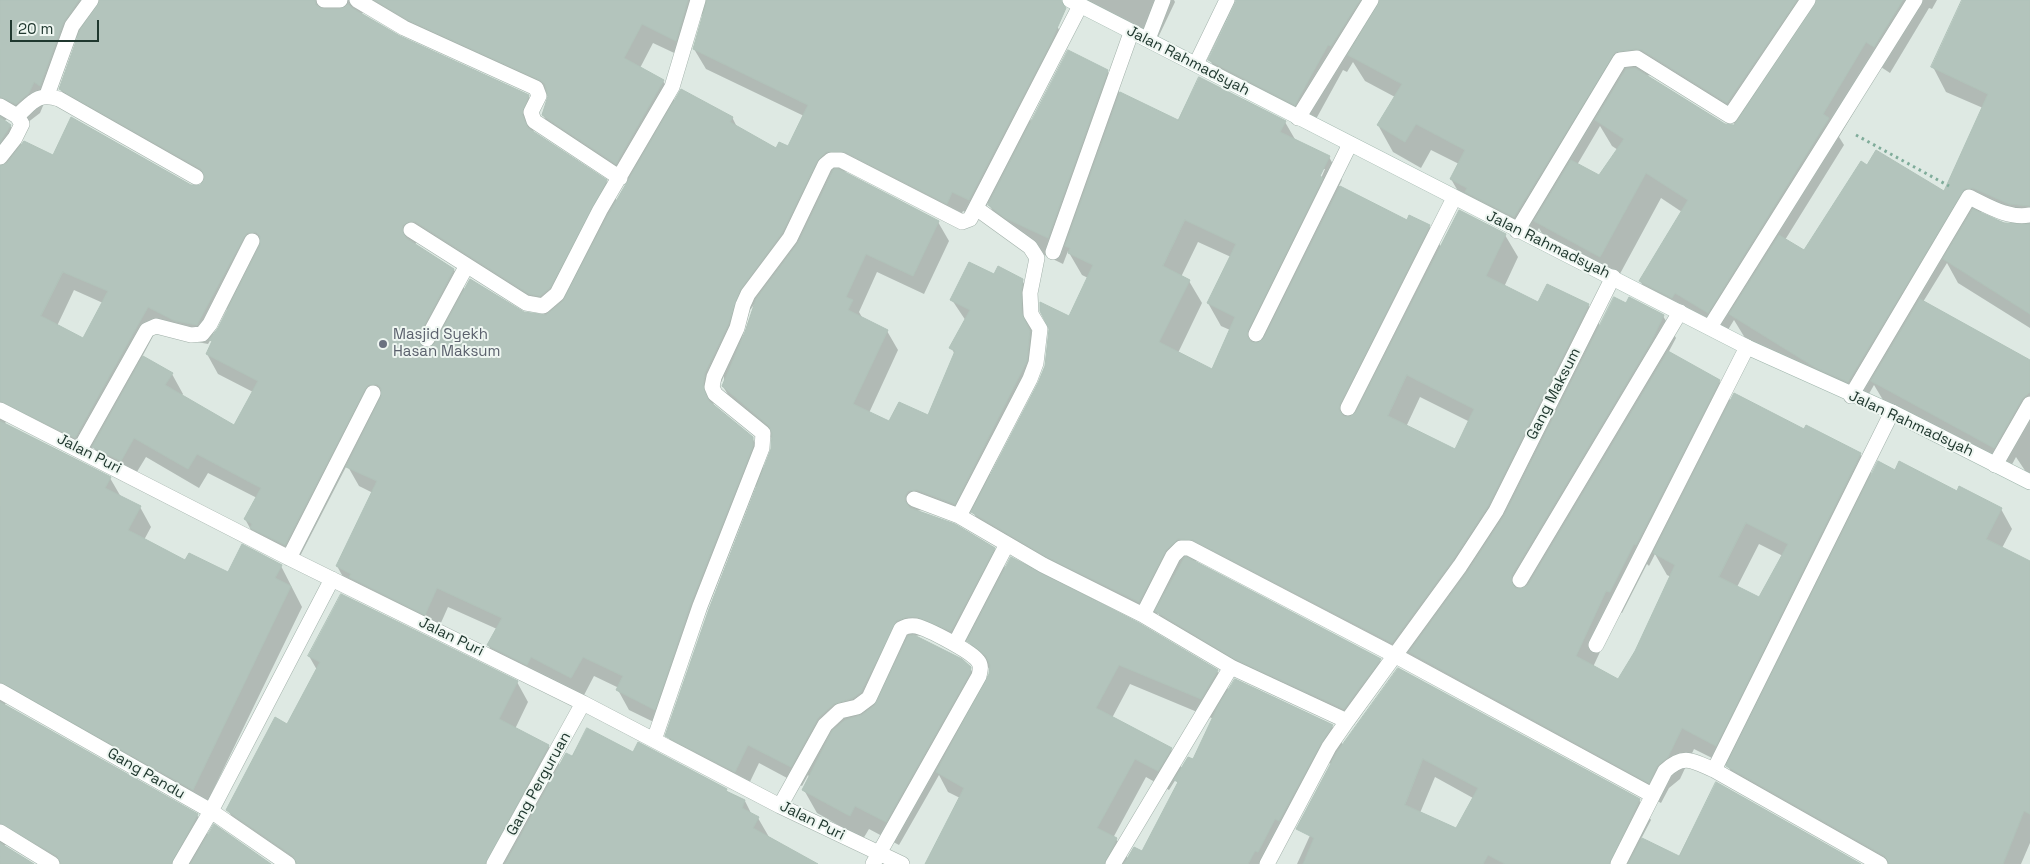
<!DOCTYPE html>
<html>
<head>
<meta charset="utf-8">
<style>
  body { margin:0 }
  #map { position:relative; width:2030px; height:864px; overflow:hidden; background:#dee9e3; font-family:"Space Grotesk",sans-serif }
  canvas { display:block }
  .scale { position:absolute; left:10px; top:20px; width:89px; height:22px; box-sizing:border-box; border:2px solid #20382f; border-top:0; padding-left:6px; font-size:15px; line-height:18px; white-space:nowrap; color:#20382f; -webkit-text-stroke:4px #eef6f1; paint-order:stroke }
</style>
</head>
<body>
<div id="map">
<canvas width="2030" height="864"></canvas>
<div class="scale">20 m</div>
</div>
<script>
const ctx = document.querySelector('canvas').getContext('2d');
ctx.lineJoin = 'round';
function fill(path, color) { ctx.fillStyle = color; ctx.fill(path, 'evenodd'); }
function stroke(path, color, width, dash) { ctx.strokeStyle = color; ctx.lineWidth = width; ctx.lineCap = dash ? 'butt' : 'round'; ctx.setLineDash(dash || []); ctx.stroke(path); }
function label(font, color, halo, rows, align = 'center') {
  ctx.font = font + ' "Space Grotesk",sans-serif'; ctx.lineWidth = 4; ctx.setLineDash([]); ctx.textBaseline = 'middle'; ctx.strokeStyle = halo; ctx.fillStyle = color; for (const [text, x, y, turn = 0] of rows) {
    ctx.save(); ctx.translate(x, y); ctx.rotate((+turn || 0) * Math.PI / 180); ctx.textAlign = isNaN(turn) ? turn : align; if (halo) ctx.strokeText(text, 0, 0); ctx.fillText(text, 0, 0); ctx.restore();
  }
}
const shadow = new Path2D(`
  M0 0H1010L1057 26 1068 46 1030 120 1033 121 1107 71 1120 93 1179 122H1285L1296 141 1329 157 1342 180 1339 186 1407 221 1429 226 1441 247 1505 235 1518 257 1504 287 1538 303 1588 305 1600 326 1627 304 1663 316 1676 338 1668 353 1719 381 1731 402 1860 454 1872 475 1895 472 2001 509 2012 529 2002 548 2030 562V843L2021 864H1877L1739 786 1728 766 1694 749 1680 779 1669 788 1661 803 1423 674 1412 656 1405 665 1207 562 1192 561 1380 660 1389 676 1354 725 1246 675 1166 628 1158 613 1152 624 986 535 972 510 965 523 929 509 916 511 994 549 1006 569 1217 671 1229 691 1332 726 1343 745 1398 669 1639 800 1651 820 1641 839 1680 857 1858 864H1297L1343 763 1331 764 1325 761 1269 864H928L960 798 948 792 939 775 899 845 869 829 863 839 817 813 804 790 810 778 808 775 802 786 759 763 746 790 678 755 667 735 758 487 756 486 702 623 666 728 629 710 618 690 619 688 594 676 583 697 500 665 488 645 497 629 448 607 436 634 348 586 337 566 373 493 359 486 347 465 296 564 256 539 245 519 257 498 208 473 199 488 146 457 132 480 105 466 93 446 87 457 6 421 5 424 110 478 121 497 140 507 151 527 144 540 186 562 229 574 281 566 302 607 204 809 7 702 4 705 197 815 209 836 269 864H51L7 843 3 847 32 864H0ZM364 11 549 97 543 115 555 135 628 183 617 201 606 181 533 132 539 116 528 96 399 38 361 15ZM706 11 694 49 706 69 804 116 789 148 776 150 738 129 732 117 675 101 663 81 640 68 653 43 687 59 700 17ZM79 34 60 89 72 109 203 183 201 187 191 186 53 157 22 146 10 125 4 121 12 116 27 123 40 113 45 101 52 104 75 41ZM1322 169H1325L1319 183 1316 182ZM857 171 958 222 963 211 980 219 988 203 1005 231 1022 244 1063 264 1068 251 1082 275 1088 278 1039 384 992 475 990 474 1037 380 1032 335 1031 313 1033 300 1022 280 994 276 952 300 966 321 951 347 955 355 929 416 890 423 869 413 898 350 887 331 863 319 859 312 877 272 924 294 949 241 938 222 840 172ZM417 241H428L546 316 524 313 465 290 454 270 415 245ZM1198 242 1231 257 1208 303 1221 326 1230 330 1212 370 1178 353 1202 303 1189 281 1181 277ZM74 290 103 303 84 339 57 326ZM756 302 740 346 750 310ZM227 309 229 310 215 335 213 334ZM159 325 187 340 208 344 211 339 213 343 207 354 218 374 253 392 235 427 182 396 183 394 172 374 142 357ZM724 376V388L735 407 773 439V449L763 472 764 458 752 438 713 406 716 393ZM1420 397 1470 422 1455 451 1406 427ZM1759 544 1783 556 1760 598 1737 587ZM1655 554 1667 575 1671 577 1636 651 1619 681 1593 667 1619 611 1622 613 1647 564 1649 566ZM929 635 962 650 968 639 980 660 991 670 989 679 983 690 970 668 912 636ZM1130 684 1214 719 1194 761 1182 769 1171 749 1112 718ZM1146 777 1169 790 1176 779 1178 784 1142 853 1128 859 1116 839 1113 838ZM1435 777 1473 798 1456 830 1420 813Z
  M1085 0H1174L1175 2 1155 44Z
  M1237 0H1937L1932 9 1929 8 1890 73 1881 67 1839 137 1844 145 1785 240 1805 252 1867 166 1944 192 1983 108 1946 92 1933 67 1964 0H2030V328L1958 283 1947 263 1923 302 2030 361V478L2016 457 2008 472 1886 405 1874 385 1862 406 1745 338 1734 320 1723 338 1656 307 1640 281 1682 212 1661 198 1615 283 1550 248 1539 228 1529 243 1466 205 1451 179 1459 164 1431 150 1421 168 1393 152 1378 125 1395 97 1365 81 1353 62 1347 72 1343 70 1310 130 1225 87 1210 60ZM1652 75 1658 76 1738 126 1725 125 1645 76ZM1600 126 1612 146 1618 150 1600 177 1577 165ZM1983 211 2014 224V226L1979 214Z
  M309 656 517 682 528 702 515 729 548 745 560 766 573 758 633 753 638 744 745 801 752 815 758 818 769 837 814 864H289L239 830 228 810 287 725 317 670Z`);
const building = new Path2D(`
  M0 0H79L63 23 40 86 34 82 29 93 16 104 0 97Z
  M100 0H315L316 5 324 9H340L348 4 352 8 400 36 529 95 522 114 528 128 607 180 550 288 540 296 529 294 416 222 411 221 403 225 402 230 406 238 454 269 419 335V343L427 348 435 343 470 279 524 312 546 315 563 301 608 215 681 89 733 117 730 122 776 148 779 142 788 146 808 105 693 49 707 0H1061L1066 8 1051 42 969 200 952 192 947 204 845 152H826L817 161 782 233 740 290 728 325 705 373 703 386 709 401 753 437V446L691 603 655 710 616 690 623 676 583 657 571 678 531 657 527 665 487 645 502 618 437 588 425 615 349 577 351 574 336 566 377 481 346 467 381 397V388L377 384 368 385 365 389 285 545 250 528 252 524 244 519 261 488 197 454 188 469 134 438 121 461 92 447 143 356 173 373 165 385 234 425 258 381 206 354 212 341 209 340 218 328 260 245V236L256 232 247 233 244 237 197 325 175 321 148 307 75 438 0 401V166L7 163 24 141 53 155 71 117 191 185H200L205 177 201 169 59 89 80 30ZM63 272 108 291 83 338 41 316Z
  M375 0H688L676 41 642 24 624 58 664 80 616 164 542 115 548 96 545 84 540 80 408 20Z
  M1236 0H1360L1331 46 1328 45 1295 105 1208 60Z
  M1380 0H1797L1727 103 1642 50 1636 49 1615 52 1514 217 1465 192 1467 188 1450 179 1465 150 1416 124 1405 142 1377 125 1402 84 1348 55Z
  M1817 0H1903L1874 47 1866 42 1823 114 1829 118 1708 313 1675 293 1672 298 1639 281 1688 200 1646 173 1600 257 1534 221 1571 160 1599 175 1624 139 1595 120 1626 69 1635 68 1725 124 1734 125Z
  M1962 0H2030V206L2009 204 1973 188 1964 189 1848 382 1816 368 1729 314 1779 235 1804 250 1861 161 1867 165 1876 150 1944 191 1988 94 1931 67Z
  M1068 50 1108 70 1048 238 1005 218 988 205Z
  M1199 77 1286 121 1280 132 1330 156 1320 176 1323 178 1248 330 1247 335 1251 342 1257 343 1264 338 1340 186 1407 220 1409 215 1430 225 1340 404 1339 409 1343 416 1349 417 1356 412 1459 210 1506 234 1486 276 1538 302 1547 284 1589 304 1488 506 1452 561 1392 643 1193 540 1178 539 1166 550 1139 602 1047 557 971 512 1038 383 1045 366 1049 329 1040 311V302L1069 316 1093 265 1068 253 1070 248 1065 246 1120 92 1178 120ZM1185 220 1236 244 1207 303 1235 317 1212 369 1159 342 1190 280 1163 266ZM1407 375 1474 409 1455 449 1388 416Z
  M0 117 11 125 0 142Z
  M834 169H839L939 221 913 276 866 254 846 297 853 300 848 310 888 330 853 404 889 421 899 402 928 415 955 351 949 348 970 310 950 300 969 262 994 274 998 266 1023 279 1021 293 1022 314 1030 331 1027 361 955 504 917 490 908 491 905 496V501L910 508 955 524 995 548 951 631 917 617H907L896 621 861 692 853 698 834 704 818 718 791 767 748 745 735 772 665 736 709 609 771 449 772 433 769 426 722 386 745 332 756 299 798 243Z
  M1973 209 2004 223 2030 224V314L1943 259Z
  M1614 297 1626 303 1629 297 1664 315 1651 342 1512 575 1511 580 1515 588 1520 589 1528 585 1668 351 1720 380 1636 545 1634 544 1610 592 1606 591 1576 656 1618 679 1635 651 1675 565 1653 553 1734 393 1804 429 1806 425 1861 453 1716 746 1682 728 1668 757 1657 766 1649 783 1409 652 1468 571 1504 516ZM1746 523 1788 544 1759 597 1719 577Z
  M1920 299 2030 360V392L2022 399 1994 448 1871 381Z
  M0 421 111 477 105 488 141 506 128 530 185 560 189 553 228 572 242 544 282 565 275 578 291 586 193 790 0 682Z
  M1878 461 1895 470 1899 461 1957 491 1959 486 2002 508 1986 539 2030 561V814L2024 811 2003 864H1889L1885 856 1726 766Z
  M1011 557 1139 623 1218 670 1201 699 1119 665 1096 708 1172 748 1158 771 1135 759 1097 828 1117 838 1104 864H925L964 788 936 772 989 674 990 665 986 656 967 641Z
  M1185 557H1187L1381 659 1344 709 1235 659 1155 611Z
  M341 594 518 681 499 719 549 745 485 864H297L293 856 226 810 275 717 287 724 320 662 308 656Z
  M914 635 962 659 971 667 970 673 886 822 855 806 850 816 802 790 832 731 845 720 862 715 875 705 908 636Z
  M1398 668 1640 799 1609 864H1505L1488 855 1483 864H1303L1314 838 1296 829 1337 752ZM1423 759 1478 788 1456 828 1405 805Z
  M1235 679 1333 725 1321 743 1279 821 1275 819 1258 852 1255 851 1248 864H1124L1134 847 1142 851 1178 782 1174 780 1188 757 1193 759 1218 706Z
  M0 702 198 814 171 864H61L57 856 0 823Z
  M587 728 633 752 638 742 727 789 726 791 745 800 742 808 759 817 753 828 818 864H505L566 753 572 756Z
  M1716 782 1861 864H1628L1642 838 1679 856Z
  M214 824 271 864H191Z
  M0 843 34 864H0Z`);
const path = new Path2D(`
  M1856 135 1949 186`);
const street = new Path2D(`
  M324 0H340
  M357 0 404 28 536 88 539 96 531 112 534 121 620 178
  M1148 39 1163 0
  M1196 64 1227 0
  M47 95 72 26 91 0
  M0 106 17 116 22 124 15 138 0 157
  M17 116C32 103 37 92 59 99L196 177
  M1298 118 1371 0
  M411 230 526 303 543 306 557 294 600 210 672 87 698 0
  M1517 231 1620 60 1637 58 1730 116 1808 0
  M1053 252 1131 33
  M1710 327 1915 0
  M1256 334 1350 144
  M427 339 466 267
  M1851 396 1969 197C1988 206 2008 219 2030 215
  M1348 408 1454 198
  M0 410 289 558 583 703 780 806 902 864
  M80 449 147 330 156 326 191 335 202 334 210 324 252 241
  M1995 465 2030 404
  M914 499 959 516 1043 565 1143 615 1231 667 1347 721 1329 747 1267 864
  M959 516 1030 379 1036 363 1040 329 1031 314 1030 293 1037 258 1030 247 976 208
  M289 558 373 393
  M1520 580 1680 312
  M1143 615 1173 556 1181 548H1189L1394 655 1652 795
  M955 644 1007 544
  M1596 645 1747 347
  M0 691 211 811 288 864
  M1347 721 1460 566 1496 511 1613 277
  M654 740 700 606 762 448 763 433 715 394 712 387 714 377 737 328 743 305 748 294 790 238 825 165 831 160H841L962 222 970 219 1080 6
  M1714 770 1892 412
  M780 806 825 725 840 711 857 707 869 698 901 629C906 626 910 625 916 626 928 629 971 651 978 661 982 666 980 671 979 676L873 864
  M0 832 52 864
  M180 864 211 811 332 579
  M494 864 583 703
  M1113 864 1231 667
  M1618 864 1665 771C1684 753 1693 761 1714 770L1880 864`);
const secondary = new Path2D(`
  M1070 0 1747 347 1892 412 2030 482`);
const markers = [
  [383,344,5,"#6b7280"]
];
const streetNames = [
  ["Jalan Rahmadsyah",1188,61,27],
  ["Jalan Rahmadsyah",1548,245,26],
  ["Gang Maksum",1554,394,-63],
  ["Jalan Rahmadsyah",1911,424,25],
  ["Jalan Puri",89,454,27],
  ["Jalan Puri",451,637,26],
  ["Gang Pandu",146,774,30],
  ["Gang Perguruan",539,784,-61],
  ["Jalan Puri",812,821,26]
];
const worshipNames = [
  ["Masjid Syekh",393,335],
  ["Hasan Maksum",393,352]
];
fill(shadow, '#0003');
fill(building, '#b3c4bc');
stroke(building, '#b0c2b9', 1);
stroke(street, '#a1b0a9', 16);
stroke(secondary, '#9db4aa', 16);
stroke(path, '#7fac9a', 3, [2.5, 4]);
stroke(street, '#fff', 15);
stroke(secondary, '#fff', 15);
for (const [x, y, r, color] of markers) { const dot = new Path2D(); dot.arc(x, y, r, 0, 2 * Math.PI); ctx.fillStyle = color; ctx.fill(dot); stroke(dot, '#eef6f1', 2); }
label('15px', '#20382f', '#eef6f1', streetNames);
label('15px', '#5b616d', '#eef6f1', worshipNames, 'left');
</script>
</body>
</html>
